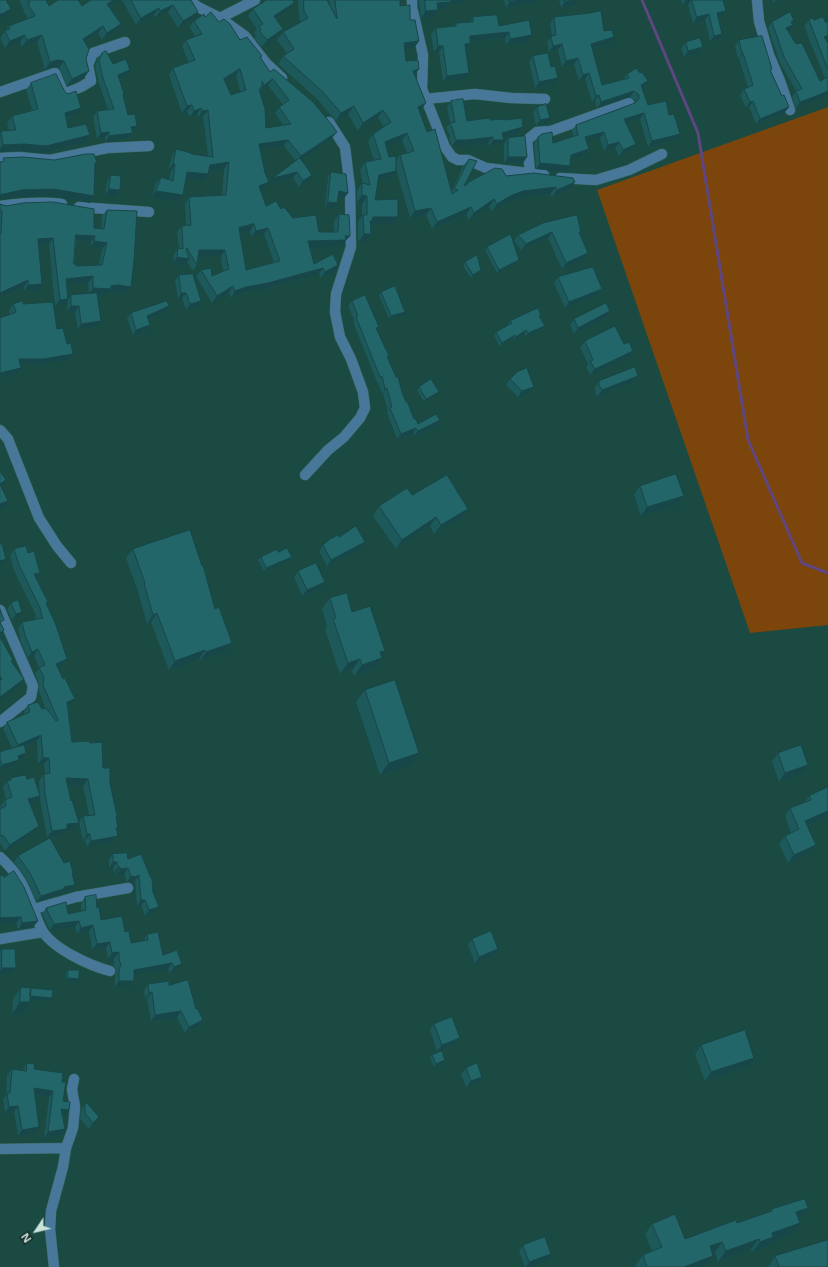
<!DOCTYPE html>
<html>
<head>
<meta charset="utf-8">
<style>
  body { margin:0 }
  #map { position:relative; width:828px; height:1267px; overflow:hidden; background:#1a4a41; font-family:"Open Sans",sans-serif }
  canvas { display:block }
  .north { position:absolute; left:16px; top:1211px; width:40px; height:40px; -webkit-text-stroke:3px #182b27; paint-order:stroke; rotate:235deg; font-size:11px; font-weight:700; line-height:16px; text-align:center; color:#cae3dd }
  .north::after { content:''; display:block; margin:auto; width:14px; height:18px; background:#cae3dd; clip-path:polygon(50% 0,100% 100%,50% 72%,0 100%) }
</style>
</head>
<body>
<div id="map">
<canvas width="828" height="1267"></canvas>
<div class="north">N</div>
</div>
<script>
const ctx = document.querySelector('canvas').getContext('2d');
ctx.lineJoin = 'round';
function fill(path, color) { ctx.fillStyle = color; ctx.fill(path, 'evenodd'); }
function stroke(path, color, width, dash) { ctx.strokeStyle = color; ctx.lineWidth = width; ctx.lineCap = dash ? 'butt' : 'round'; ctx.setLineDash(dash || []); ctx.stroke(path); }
const green = new Path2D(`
  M828 107V625L750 633 597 190Z`);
const stream = new Path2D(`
  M642 0 698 133 748 440 802 563 828 573`);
const minor = new Path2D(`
  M189 0 198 7 220 18 245 36 266 63 282 78
  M412 0V7L423 55 422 89 445 147 452 157 458 160H468L486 168 544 175
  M757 0 759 21 769 55 780 81 790 110
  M220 18 255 0
  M0 92 55 73 64 94 81 87 91 81 88 65 93 53 125 42
  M425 99 475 94 511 98 545 99
  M0 158 19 157 50 160 107 148 149 146
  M530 173 527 140 537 132 551 131 629 103
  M560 178 596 180 629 170 662 154
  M0 206C21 203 41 201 62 204
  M79 207 149 212
  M0 430 8 439 39 518 57 546 71 563
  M305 475 328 450 344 437 360 418 365 408 363 392 351 359 340 337 335 312 336 294 351 247 350 188 345 147 329 122
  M0 610 33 686 31 697 0 722
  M0 857C26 880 28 900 41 928 50 948 91 966 110 971
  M34 909 76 897 128 888
  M0 939 43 932
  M0 1149 66 1148
  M54 1267 50 1229 51 1211 63 1167 66 1148 73 1128 75 1107 72 1089 74 1079`);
const wall = new Path2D(`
  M19 0H46L49 6H82L91 0H120L109 7 116 31 102 40 98 33 85 42 86 59 84 78 67 86 59 68 53 67 45 70 37 42 22 47 20 42 5 48 0 38 5 31 9 26 28 19 23 11 24 10Z
  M122 0H191L193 19 178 28 168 12 155 18 154 15 136 25Z
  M265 0H293L289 10 276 19 278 36 262 47 254 38 256 36 254 33 257 29 248 16 253 9 263 3Z
  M298 0H327L330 5 329 0H400V6L410 20 419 41 414 48 405 50 406 61 419 69 415 74 421 110 419 111 427 132 452 191 463 166 469 159 464 186 467 183 506 176 575 182 570 189 552 197 550 194 518 199 505 203 492 211 489 207 469 220 466 215 432 229 426 215 410 218 396 169V171L391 178 378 181 375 200 393 224H370L371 234 366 242H358V222L362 216V204L357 203V191L362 183 363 184 360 170 365 162 374 160 368 142 373 134 384 127 378 117 358 131 348 114 336 121 317 99 278 64 283 56 287 54 277 40 283 32 301 22 299 18 298 1ZM402 140 407 153 400 155 396 160 389 157 386 147Z
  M419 0H464L461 4H449L446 9H438V10L433 17 421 18Z
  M504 0H538L537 1 506 8Z
  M559 0H578L575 5 561 7Z
  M681 0H723L726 11 722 17H718V40L710 41 705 20 693 23 688 5 682 6Z
  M772 0H781L774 3Z
  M205 17 219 22 240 40 262 56 261 58 270 72 332 138 301 160 308 181 299 187 293 178 269 184 296 161 284 146 260 149 265 173 269 182 264 189 260 190 266 206 281 209 293 218 319 232H334V221L339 214 345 242H344L341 246 310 247 314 264 338 265 334 272 321 278 319 274 263 289 242 293 231 298 229 293 212 303 196 276 201 270 212 276 223 271 221 256 198 257 197 265 193 271 187 262 185 265 173 263 174 254 179 248 177 232 182 226 186 225 185 204 189 197 222 195 224 169 209 171 208 174 204 181 185 178 178 202 152 197 156 183 161 177 169 180 171 171 168 170 172 156 176 149 191 154 208 156 203 116 198 118 197 114 190 117 187 111 182 113 169 75 173 68 189 63 182 46 186 40 195 36 189 27 194 21ZM236 75 240 92 231 95 225 82ZM268 85 283 105 279 107 275 113 283 125 266 128 260 91ZM250 231 251 237 264 234 274 262 246 270 240 233Z
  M473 17 499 26 527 42 506 45 505 38 470 42V44L466 50 465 79 443 82 439 52H434L431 34 436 28 454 26 456 23 470 22Z
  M554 17 604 31 610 43 592 49 602 85 623 79 627 74 644 87 642 88 648 105 675 140 648 147 640 119 626 123 632 150 619 156 615 148 604 151 600 138 586 141 585 155 571 159 566 172 536 169 534 143 538 137 553 143 573 136 572 130 576 125 635 103V100L630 97 597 108 595 101 592 102 585 79 579 81 574 64 562 67 558 50 549 52 547 42 552 36 550 23Z
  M794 20 792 23 793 25 788 31 820 81 825 79 804 26 809 20H814L826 23 828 22V40H826L828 43V94L815 101 796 108 792 97 796 91 780 63 768 28 772 22Z
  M739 40 771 71 782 96 789 107 784 113 756 124 749 107 746 108 740 95 744 89 748 87 739 59H738L735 46Z
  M686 42 703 47 699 53 684 57 681 48Z
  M102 53 113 64 126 76 119 79 128 115 133 131H132L133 133 129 138 105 142V137L97 139 93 117 97 111 108 109 99 84 95 66 98 58Z
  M533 56 551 67 553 84 535 88 529 62Z
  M31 83 65 92 77 115 66 118 68 128 90 135 85 142 42 153 20 151 0 152V133L1 131H9L7 123 12 116 32 110 26 90Z
  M451 101 467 121 505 120 523 127 519 133 503 138 500 145 489 146 488 143 463 146H452L449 138 450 136 446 128 450 123 447 107Z
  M537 107 546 124 536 126 533 113Z
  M508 138 523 163H504V144Z
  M331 172 348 193 344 198 338 197 334 209 325 207 328 177Z
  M111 175 120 190 115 197 105 195 107 181Z
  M0 204 94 228H101L102 216 107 210 131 287 126 293 113 292H109L106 296 97 295V326L78 329 75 312 67 311 68 300 71 295 89 294 88 283 67 285 64 305 55 306 49 244 39 245 38 290 24 291V287L0 297ZM76 242H91L90 247 102 249 99 265 76 266 74 264Z
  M543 223 580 234 584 259 562 269 548 238 521 250 514 241 518 235Z
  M487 247 519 260 517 263 497 273 485 250Z
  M465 262 481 270 479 273 471 278 463 266Z
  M179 275 201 301 197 306 186 310 182 298 178 299 175 281Z
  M558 277 602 289 598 295 565 308 554 283Z
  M381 292 405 312 403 315 389 319 379 295Z
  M352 301 377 330 388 358 406 402 414 419 418 424 440 420 436 426 414 436 413 434 397 439 387 413 388 411 383 393 382 394 378 382H377L353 322 354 320 348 306Z
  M13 304H23L57 329 73 354 69 360 39 365H20L17 374 0 378V318L10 314 9 310Z
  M169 306 166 312 148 319 150 325 146 331 133 335 127 318 131 313Z
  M541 315 540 317 542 329 526 336 524 334 514 340 513 338 499 346 494 335 496 332 509 325 508 324 510 321Z
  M606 317 574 334 570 325 574 319Z
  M585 341 629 357 590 375 586 367 588 364 580 347Z
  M638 376 634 382 597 397 595 391V387L599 381Z
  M510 379 531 393 518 397 506 385Z
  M419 387 436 396 424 402 417 390Z
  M640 486 677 505 641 516 634 495Z
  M412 495 461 518 434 534 430 526 396 549 373 516 379 506Z
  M323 545 361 548 327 566 319 551Z
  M14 549 28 553 40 573 36 578 47 604 67 659 62 666 57 668 70 705 68 707 72 742 90 743 110 783 116 818 117 830 118 836 113 842 87 847 85 840 83 841 79 822 83 816 89 815 83 786 67 785 71 801 79 823 74 830H66L63 835 47 837 40 800 39 781 44 774H45L44 764H38L37 741 25 747 26 753 23 759 19 760 15 766 0 770V752L12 748 3 729 7 722 24 715V711L28 705 42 709 45 708 39 691V684L35 674 39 668 34 656 28 658 21 642 18 629 22 622 36 619 35 616 36 615 14 571 10 556Z
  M133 549 215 609 232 643 225 652 200 661 199 659 169 670 151 622 147 624 138 592V591L126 558Z
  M278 552 292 557 290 560 264 571 258 560 261 557Z
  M298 571 325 582 321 588 302 596 294 577Z
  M330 598 352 612 381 655 382 658 374 669 354 676 352 670 340 674 325 630 327 626 322 609Z
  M11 603 22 612 18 618 12 620 7 609Z
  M365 690 411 765 380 775 356 702Z
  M778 753 802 774 779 782 772 762Z
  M11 778 27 779 40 796 35 802 30 804 34 832 5 851 0 843V807L5 800H6L3 787 7 781 10 780Z
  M809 796 828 816 807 826 816 845 810 852 788 863 779 844 785 836 791 833 785 816 790 808 805 802Z
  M113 854 128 859 141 854 155 913 145 916 141 906H137L135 881 131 882H127L124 874 116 875V873H114L113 868H109V859Z
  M18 856 64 863 73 873 72 874 75 885 71 890 62 892 61 895 37 901 26 879 14 862Z
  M4 877 38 921 33 927 18 930Z
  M85 897 97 908 101 920 125 932 131 943 143 941 147 934 163 955 177 950V970L170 973 168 969 134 975V981L130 987H115V976L116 970 114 966V958L108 959 106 948 92 950 89 931 77 934 75 927 50 930 42 914 46 908 68 914 81 911V903Z
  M472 939 498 949 494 955 475 963 468 945Z
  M2 949 16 968 11 974H0V951Z
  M68 970 79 979 77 982 66 981V973Z
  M148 984 169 985 196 1009 203 1020 199 1026 185 1033 177 1017 151 1021 147 998 145 999 144 990Z
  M21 987 31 988 52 998 50 1001 30 999 22 1014H12L13 999Z
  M434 1024 460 1038 456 1044 437 1051 430 1030Z
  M701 1045 748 1067 705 1081 695 1054Z
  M432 1055 445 1060 443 1063 434 1067 430 1058Z
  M27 1063 34 1069 62 1082 63 1101 65 1116H63L65 1129 61 1135 44 1138 49 1097 35 1095 39 1127 35 1133 18 1136 14 1112 5 1113 3 1099 6 1095 7 1075 12 1069 23 1071V1069Z
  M466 1068 478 1083 466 1087 461 1074Z
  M85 1104 99 1117 95 1123 89 1129 80 1119 81 1110Z
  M808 1208 801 1219H799L793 1234 770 1242 766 1247 752 1252 751 1249 718 1262 715 1252 712 1253 713 1256 706 1266 705 1267H636L635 1265 643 1255 652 1251 645 1234 652 1224 685 1239 737 1223 769 1212 772 1209Z
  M523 1245 547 1260 528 1267H525L519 1251Z
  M775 1256 828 1267H768Z`);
const shadedWall = new Path2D(`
  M114 0H120L102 11 107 4Z
  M449 0H464L461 4H449L446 9H432L437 3Z
  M519 0H538L537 1 506 8 510 2Z
  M574 0H578L575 5 561 7 565 2Z
  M686 0H691L688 5 682 6Z
  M776 0H781L774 3Z
  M294 3 289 10 269 23 274 16Z
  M173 5 168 12 155 18 160 11Z
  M159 8 154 15 136 25 141 18Z
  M11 9 7 15 0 19V14Z
  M438 10 433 17 421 18 426 11Z
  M726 11 722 17 713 18 717 13Z
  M198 12 193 19 178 28 183 21Z
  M709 14 705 20 693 23 697 17Z
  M794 20 790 26 793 25 789 31 782 34 791 22Z
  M121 24 116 31 102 40 107 33Z
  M103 26 98 33 78 46 83 39Z
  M283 29 278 36 262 47 267 40Z
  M509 32 505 38 466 42 470 36Z
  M722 34 718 40 710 41 714 36Z
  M25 35 20 42 5 48 10 41Z
  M42 35 37 42 22 47 27 40Z
  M532 35 527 42 506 45 510 39Z
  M828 35V40L820 43 824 37Z
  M614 37 610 43 587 50 591 44Z
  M419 41 414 48 399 51 404 43Z
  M465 44H470L466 50H461Z
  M562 44 558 50 549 52 553 46Z
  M438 46H443L439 52H434Z
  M703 47 699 53 684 57 688 51Z
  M742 53H743L739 59H738Z
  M578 58 574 64 562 67 566 61Z
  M58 60 64 61 59 68 53 67 45 70 50 62Z
  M240 69 236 75 219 85 224 79Z
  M419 69 413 76V71Z
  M130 70 126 76 114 81 118 75Z
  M89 71 84 78 67 86 72 79Z
  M469 73 465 79 443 82 447 76Z
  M589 73 585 79 579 81 583 75Z
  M558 78 553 84 535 88 539 82Z
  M273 79 268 85 260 91 264 85Z
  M648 81 644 87 637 91 641 85Z
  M634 91 630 97 597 108 601 102Z
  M828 91V94L815 101 796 108 800 102Z
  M599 95 595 101 592 102 596 96Z
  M753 101 749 107 746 108 750 102Z
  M426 103 421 110 413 114 418 107Z
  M192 105 187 111 182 113 187 106Z
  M354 106 348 114 336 121 341 113Z
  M789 107 784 113 756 124 760 119Z
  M81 108 77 115 60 119 65 113Z
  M201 108 197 114 190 117 194 111Z
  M208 110 203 116 198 118 202 111Z
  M383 110 378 117 358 131 363 123Z
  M644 113 640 119 620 125 624 119Z
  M550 118 546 124 536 126 540 120Z
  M137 126 133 131 127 132 131 127Z
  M523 127 519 133 498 139 502 133Z
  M109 132 105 137 97 139 101 133Z
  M337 132 332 138 297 163 301 156Z
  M604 132 600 138 581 143 585 137Z
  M133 133 129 138 105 142 109 136Z
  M407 133 402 140 380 150 385 142Z
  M680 134 675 140 648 147 652 141Z
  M90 135 85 142 42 153 20 151 0 152V149L3 145Z
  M493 137 488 143 463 146H452L456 140Z
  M288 140 284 146 254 150 259 144Z
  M493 140H504L500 145 489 146Z
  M619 142 615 148 604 151 608 145Z
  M636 144 632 150 619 156 623 150Z
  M589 149 585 155 567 161 571 155Z
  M508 157H527L523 163H504Z
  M229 162 224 169 205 171 210 165Z
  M540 163 570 166 566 172 536 169Z
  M173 164H175L171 171 168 170Z
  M396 171 391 178 374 182 379 175Z
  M187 172 208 174 204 181 182 178Z
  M297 172 293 178 269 184 273 178Z
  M312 175 308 181 299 187 303 181Z
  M269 182 264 189 254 193 259 186Z
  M575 182 570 189 552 197 557 190Z
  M556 187 550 194 518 199 505 203 492 211 497 204 510 196 523 191Z
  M53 189 94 196 90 203 49 196 18 197 0 200V195L22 190Z
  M109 189 120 190 115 197 105 195Z
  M156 191 183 195 178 202 152 197Z
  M339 191 348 193 344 198 335 197Z
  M362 195 367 196 362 204 357 203Z
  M494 199 489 207 469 220 474 213Z
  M328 202 337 203 334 209 325 207Z
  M471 207 466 215 432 229 437 222Z
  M431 208 426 215 410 218 415 211Z
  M373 217H398L393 224H370L367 228Z
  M254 224 250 231 235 234 239 228Z
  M268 228 264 234 251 237 256 231Z
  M552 232 548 238 521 250 526 244Z
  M364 234H371L366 242H358Z
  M76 235 95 236 91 242 72 241Z
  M345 236H350L341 246 304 248 308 241Z
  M53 238 49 244 34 245 38 239Z
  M94 241 107 243 102 249 90 247Z
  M199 250H225L221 256 195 257Z
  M588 253 584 259 562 269 566 263Z
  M177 257 189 259 185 265 173 263Z
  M519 260 517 263 497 273 499 270Z
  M338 265 334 272 321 278 325 272Z
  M323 268 319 274 263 289 242 293 231 298 235 291 246 287Z
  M481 270 479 273 471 278 473 275Z
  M93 276 88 283 62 285 66 279Z
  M28 280 24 287 0 297V293Z
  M42 284 38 290 24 291 28 285Z
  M118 285 131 287 126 293 113 292H109L106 296 89 294 93 288Z
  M233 286 229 293 212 303 217 296Z
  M602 289 598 295 565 308 569 302Z
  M181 293H186L182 298 178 299Z
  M68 299 64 305 55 306 60 300Z
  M201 301 197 306 186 310 190 304Z
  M71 306H79L75 312 67 311Z
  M169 306 166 312 143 321 147 316Z
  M610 311 606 317 574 334 578 328Z
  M405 312 403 315 389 319 391 316Z
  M101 321 97 326 78 329 81 324Z
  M150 325 146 331 133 335 136 330Z
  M545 326 542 329 526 336 528 333Z
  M526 330 524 334 514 340 516 337Z
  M515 335 513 338 499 346 502 343Z
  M633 351 629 357 590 375 595 369Z
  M73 354 69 360 39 365H14L19 359Z
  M21 368 17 374 0 378V373Z
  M638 376 634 382 597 397 602 390Z
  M534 387 531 393 518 397 522 391Z
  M387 388 383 393 382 394 385 389Z
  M439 392 436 396 424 402 426 399Z
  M440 420 436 426 414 436 418 431Z
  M416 428 413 434 397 439 401 434Z
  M6 480 2 486 0 487V484Z
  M684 496 677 505 641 516 647 507Z
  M8 501 4 507 0 508V504Z
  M468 509 461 518 434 534 441 525Z
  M436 517 430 526 396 549 402 540Z
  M365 542 361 548 327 566 331 560Z
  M292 557 290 560 264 571 266 568Z
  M6 559 2 565 0 566V561Z
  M40 573 35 579 34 574Z
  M325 582 321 588 302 596 307 590Z
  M22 612 18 618 12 620 16 614Z
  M157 613 151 622 147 624 153 615Z
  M4 630 0 636V633Z
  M232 643 225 652 200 661 206 652Z
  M38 649 34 656 28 658 32 652Z
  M205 650 199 659 169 670 175 661Z
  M385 651 379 659 382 658 374 669 354 676 362 665 380 652Z
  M67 659 62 666 51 670 56 664Z
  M360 659 352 670 340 674 348 663Z
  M24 679 20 685 0 700V697Z
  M75 699 70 705 63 709 67 702Z
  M41 735 37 741 13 752 18 745Z
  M26 753 23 759 14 761 18 756Z
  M419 753 411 765 380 775 389 763Z
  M43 758H49L44 764H38Z
  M19 760 15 766 0 770V767L2 765Z
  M808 765 802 774 779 782 785 773Z
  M66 778 88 779 83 786 61 784Z
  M40 796 35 802 23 806 28 799Z
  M828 811V816L800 829 805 821Z
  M79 823 74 830H66L63 835 47 837 52 831 67 824Z
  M39 826 34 832 5 851 10 845Z
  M87 834H90L85 840 83 841Z
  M118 836 113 842 87 847 91 841Z
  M816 845 810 852 788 863 794 855Z
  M113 862H117L113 868H109Z
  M118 867H120L116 873H114Z
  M128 868 124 874 116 875 120 869Z
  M139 875 135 881 131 882H127L131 876Z
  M75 885 71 890 62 892 61 895 37 901 41 896 64 887Z
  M141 900H145L141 906H137Z
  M159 907 155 913 145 916 149 910Z
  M21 917 16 923 0 924V918Z
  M38 921 33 927 18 930 22 923Z
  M79 921 75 927 50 930 54 924Z
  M93 925 89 931 77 934 81 928Z
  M110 942 106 948 92 950 97 944Z
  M498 949 494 955 475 963 479 957Z
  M119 952 114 958 108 959 112 953Z
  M172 963 168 969 130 976 134 970Z
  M182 964 177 970 170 973 174 967Z
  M2 968H16L11 974H0V971Z
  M68 978 79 979 77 982 66 981Z
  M119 981H134L130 987H115Z
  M152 992 147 998 145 999 149 993Z
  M29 996 52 998 50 1001 27 999Z
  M20 1002H30L22 1014H12Z
  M181 1011 177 1017 151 1021 155 1015Z
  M203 1020 199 1026 185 1033 189 1027Z
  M460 1038 456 1044 437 1051 442 1045Z
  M754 1058 748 1067 705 1081 711 1072Z
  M445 1060 443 1063 434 1067 436 1064Z
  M482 1077 478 1083 466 1087 471 1081Z
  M34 1088 53 1091 49 1097 30 1094Z
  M18 1106 14 1112 5 1113 9 1107Z
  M61 1109 69 1110 65 1116 57 1115Z
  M99 1117 95 1123 89 1129 93 1123Z
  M39 1127 35 1133 18 1136 22 1130Z
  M65 1129 61 1135 44 1138 48 1132Z
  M808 1208 801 1219 789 1223 796 1212Z
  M800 1223 793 1234 770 1242 766 1247 752 1252 760 1242 772 1233Z
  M759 1239 751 1249 718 1262 726 1251Z
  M722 1242 715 1252 703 1256 710 1246Z
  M551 1254 547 1260 528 1267H526L529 1262Z
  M713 1256 706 1266 705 1267H684Z`);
const building = new Path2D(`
  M0 0H6L11 9 2 14H0Z
  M28 0H46L49 6 58 0H78L82 6 91 0H114L107 4 121 24 107 33 103 26 83 39 89 49 86 59 89 71 72 79 64 61 58 60 50 62 42 35 27 40 25 35 10 41 5 31 10 29 9 26 35 16 28 4 30 3Z
  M131 0H191L198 12 183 21 173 5 160 11 159 8 141 18Z
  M267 0H293L294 3 274 16 283 29 267 40 259 31 261 30 259 26 263 24 253 9Z
  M304 0H327L337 19 335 0H400V6L410 5V20H415L419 41 404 43 406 61 418 60 419 69 413 71 426 103 418 107 427 132 435 129 452 194 458 190 454 189 469 159 477 161 464 186 468 184 467 183 495 168 502 169 506 176 534 173 573 178 575 182 557 190 556 187 523 191 510 196 497 204 494 199 474 213 471 207 437 222 431 208 415 211 400 155 414 151 407 133 385 142 389 157 396 156V171L379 175 375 200 398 199V217H373L372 221H370L371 234H364L363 215H367V196L362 195V183L370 185 365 162 381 159 373 134 391 122 383 110 363 123 354 106 341 113 323 92 283 56 294 49 283 32 308 18 304 11Z
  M425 0H451V2L437 3 438 10 426 11Z
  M509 0H519L510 2Z
  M564 0H574L565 2Z
  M692 0H723L726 11 717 13 722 34 714 36 709 14 697 17Z
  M601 11 604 31 612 30 614 37 591 44 602 85 629 78 627 74 636 68 640 73 642 72 648 81 641 85 648 105 666 101 669 115 674 114 680 134 652 141 644 113 624 119 636 144 623 150 619 142 608 145 604 132 585 137 589 149 571 155 570 166 540 163 538 137 542 134 552 132 553 143 578 135 576 125 635 103 639 99V95L634 91 601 102 599 95 596 96 589 73 583 75 578 58 566 61 562 44 553 46 551 36 556 35 554 17 590 13Z
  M211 12 219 22 224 19 230 24 240 40 247 37 262 56 260 57 270 72 274 69 313 102 332 125 337 132 301 156 288 140 259 144 265 173 269 182 259 186 266 206 276 201 281 209 284 207 293 218 316 215 319 232H338L339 214 349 215 350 233V236H345L346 240 308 241 314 264 333 254 338 265 325 272 323 268 268 283 246 287 235 291 233 286 217 296 201 270 211 268 212 276 229 269 228 265H229H228L225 250H199L197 265 187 248 186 249 189 259 177 257 178 248 183 249 182 226 191 225 189 197 226 195 229 162 210 165 208 174 187 172 183 195 156 191 161 177 173 181 175 164H173L176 149 191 153V154L213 157 208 110 202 111 201 108 194 111 192 105 187 106 173 68 195 60 186 40 202 34 194 21 204 14 205 17ZM240 69 246 90 231 95 224 79ZM273 79 289 100 279 107 291 124 266 128 265 109 259 89 262 86V81L264 85ZM254 224 256 231 268 228 280 261 246 270 239 228Z
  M790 12 794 20 791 22 793 25 786 28 796 44 802 43 820 81 828 77V91L819 95 800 102 796 91 802 89 784 57 772 22Z
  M497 15 499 26 529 20 532 35 510 39 509 32 470 36V44H465L469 73 447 76 443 46H438L436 28 456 26V23L473 22V17Z
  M823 17 826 23 828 22V35L824 37 828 43V70L809 20 812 18 814 20Z
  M762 36 772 69 770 70 782 96 784 95 789 107 760 119 753 101 750 102 744 89 753 85 743 53H742L739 40Z
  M700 38 703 47 688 51 686 42Z
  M106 51 113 64 126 59 130 70 118 75 124 94 123 95 128 115 135 114 137 126 131 127 133 133 109 136V132L101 133 97 111 114 109 103 78 99 60 102 53Z
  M548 53 551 67 555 66 558 78 539 82 533 56Z
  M56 74 65 92 68 94 76 91 81 108 65 113 68 128 86 124 90 135 46 146 24 144 3 145 1 131 16 130 12 116 38 109 31 83Z
  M463 99 467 121 481 119 490 118V120L505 119V120L522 118 523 127 502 133 504 140H493V137L467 140H456L453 132H454L450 123 455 122 451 101Z
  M546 104 550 118 540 120 537 107Z
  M525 136 527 157H508V138Z
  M86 154H94L97 163H95L94 196 53 189 22 190 0 195V162L4 161 3 158 23 157 54 160Z
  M300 158 312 175 303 181 297 172 273 178Z
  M331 172 346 174 348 193 339 191 337 203 328 202Z
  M111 175 121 176 120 190 109 189Z
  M53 202 94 209V228L104 229 107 210 137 211 134 260 131 287 118 285 111 286V289L93 288V276L66 279 68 299 60 300 53 238 38 239 42 284 28 285V280L0 293V233H1L2 211H0V204L6 206 23 203ZM76 235 95 236 94 241 107 243 102 265 76 266V264H74Z
  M577 215 581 232H579L588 253 566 263 552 232 526 244 518 235 543 223Z
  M509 235H511L519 260 499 270 487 247Z
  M477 255 481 270 473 275 465 262Z
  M593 267 602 289 569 302 558 277Z
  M193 274 201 301 190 304 186 293H181L179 275Z
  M395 286 405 312 391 316 381 292Z
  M97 293 101 321 81 324 79 306H71V295Z
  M365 295 379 327 376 328 389 356 387 357 396 377H398L402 392 406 402 407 401 414 419H416L418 424 436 414 440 420 418 431 416 428 401 434 390 408 392 407 387 388 385 389 382 376 380 377 356 317 358 316 352 301Z
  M23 301V304L53 302 57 329 63 328 67 344 71 343 73 354 43 359H19L21 368 0 373V318L16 312 13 304Z
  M167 301 169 306 147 316 150 325 136 330 131 313Z
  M606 303 610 311 578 328 574 319Z
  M538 308 541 315 539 316 545 326 528 333 526 330 516 337 515 335 502 343 496 332 512 323 510 321Z
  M615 326 624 344 629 342 633 351 595 369 590 361 593 360 585 341Z
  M635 367 638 376 602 390 599 385V381Z
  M527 368 534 387 522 391 510 379 517 372Z
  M431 379 439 392 426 399 419 387Z
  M0 471 6 480 0 484 8 501 0 504Z
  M676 474 684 496 647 507 640 486Z
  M447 475 468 509 441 525 436 517 402 540 379 506 407 488 412 495Z
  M356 526 365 542 331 560 323 545 330 539 338 535 339 537Z
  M190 530 202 566 203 565 215 609 219 607 232 643 206 652 205 650 175 661 157 613 153 615 144 583H145L133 549Z
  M0 544H2L6 559 0 561Z
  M26 546 28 553 34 551 40 573 34 574 48 602 46 603 56 625 67 659 56 664 63 679 65 678 75 699 67 702 72 742 89 741 90 743 102 742 103 768H110V783L117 816 116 817 118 828H116L118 836 91 841 90 834H87L83 816 95 815 88 779 66 778 71 801 72 800 79 823 67 824V829L52 831 45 794 44 774 50 773 49 758H43L41 735 18 745 7 722 30 712 28 705 38 702 42 709 46 708 56 721 58 720 43 685 44 677 39 668 45 665 38 649 32 652 25 635 22 622 43 618 40 610H41L19 565 14 549Z
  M287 548 292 557 266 568 261 557 277 549 278 552Z
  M316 563 325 582 307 590 298 571Z
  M347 593 352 612 370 606 385 651 380 652 382 658 362 665 360 659 348 663 333 619 336 618 330 598Z
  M18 600 22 612 16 614 11 603Z
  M0 609 4 620 0 622 4 630 0 633Z
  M0 637 13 660 11 661 24 679 0 697V680L2 679 0 676Z
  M395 680 419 753 389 763 365 690Z
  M24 745 26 753 18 756 19 760 2 765 0 759V752Z
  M801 745 808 765 785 773 778 753Z
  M26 775 27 779 34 777 40 796 28 799 39 826 10 845 3 835 0 836V809L6 806 5 800 12 797 7 781 11 780V778Z
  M828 787V811L805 821 816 845 794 855 785 836 799 829 790 808 811 800 809 796Z
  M50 838 64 863 70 861 73 873H72L75 885 64 887V889L41 896 30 873 18 856Z
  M127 853 128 859 141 854 151 878H152L153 892 159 907 149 910 145 900H141L139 875 135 877 131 876 128 868 120 869V867H118L117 862H113V854Z
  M14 871 24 887 38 921 22 923 21 917 0 918V876L3 875 4 877Z
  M96 895 97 908 99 907 101 920 122 916 125 932 129 931 131 943 148 940 147 934 158 932 163 955 177 950 182 964 174 967 172 963 134 970V981H119V970L121 964 119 960V952L112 953 110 942 97 944 93 925 81 928 79 921 54 924 46 908 66 902 68 914 86 910 85 897Z
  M491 931 498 949 479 957 472 939Z
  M2 949H15L16 968H2Z
  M68 970H79V979L68 978Z
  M188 980 196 1009 197 1008 203 1020 189 1027 181 1011 155 1015 152 992 149 993 148 984 169 981V985Z
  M21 987 31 988 30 1002H20Z
  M31 988 53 990 52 998 30 996Z
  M452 1017 460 1038 442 1045 434 1024Z
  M745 1030 754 1058 711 1072 701 1045Z
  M442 1051 445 1060 436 1064 432 1055Z
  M27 1063 35 1064 34 1069 63 1073 62 1082H66L63 1101 70 1102 69 1110 61 1109 65 1129 48 1132 53 1091 34 1088 39 1127 22 1130 18 1106 9 1107 7 1093H10L12 1069 26 1071Z
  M477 1063 482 1077 471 1081 466 1068Z
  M87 1103 99 1117 93 1123 85 1113V1104Z
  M805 1199 808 1208 796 1212 800 1223 772 1233 773 1237 760 1242 759 1239 726 1251 722 1242 710 1246 713 1256 684 1267H647L643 1255 662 1247 652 1224 675 1214 685 1239 736 1220 737 1223 772 1211V1209Z
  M545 1237 551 1254 529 1262 523 1245Z
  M828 1240V1267H779L775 1256Z`);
fill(green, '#7b450b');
stroke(stream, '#5e4681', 3);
stroke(minor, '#3d6960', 11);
stroke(minor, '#47789a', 10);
fill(wall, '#1d585a');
fill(shadedWall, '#18474a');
fill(building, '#226669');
stroke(building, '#18474a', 1);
</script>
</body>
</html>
